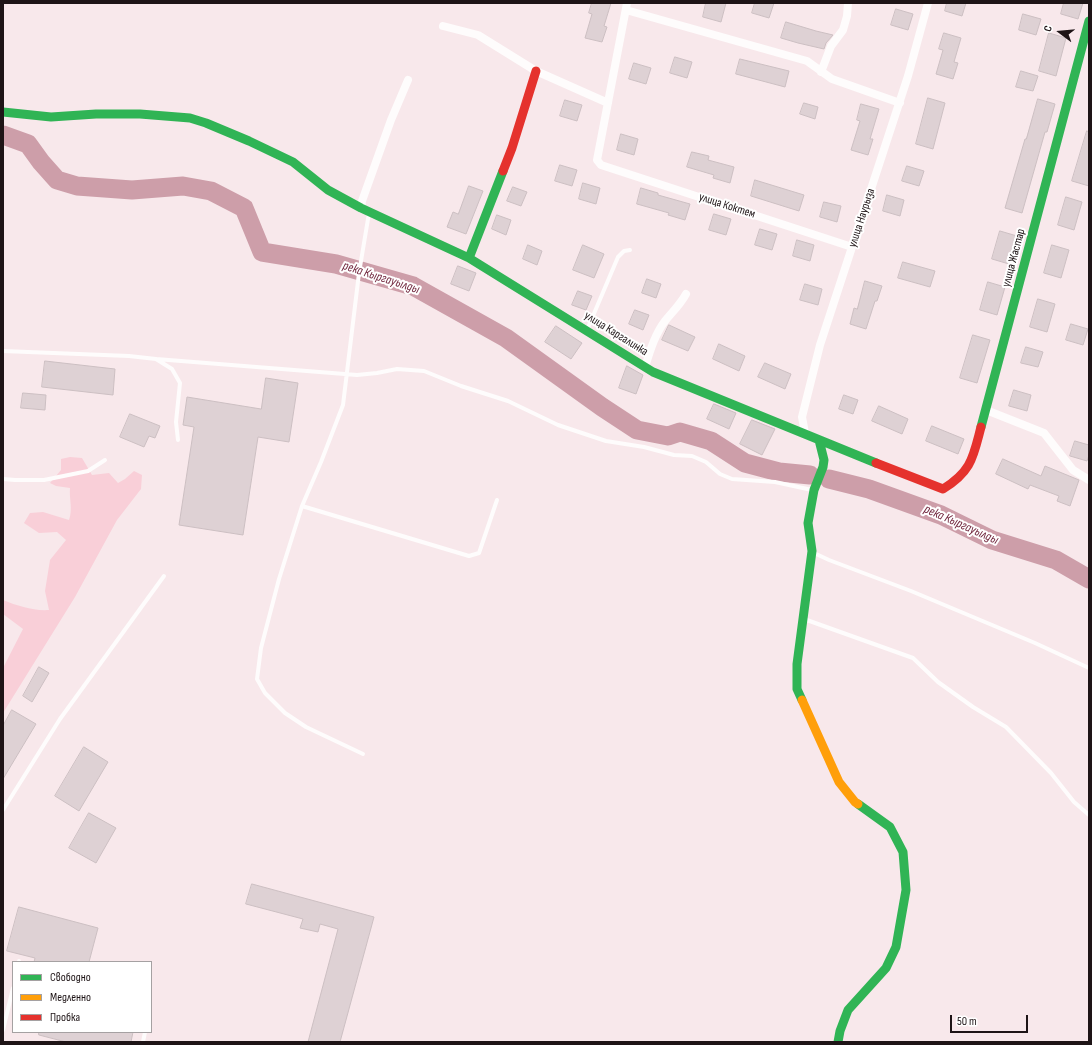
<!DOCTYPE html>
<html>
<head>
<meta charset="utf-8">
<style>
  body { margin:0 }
  #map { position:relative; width:1092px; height:1045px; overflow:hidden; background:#f8e8eb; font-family:"Sofia Sans Condensed",sans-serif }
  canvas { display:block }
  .frame { position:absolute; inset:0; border:4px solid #1e1416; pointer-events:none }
  .legend { position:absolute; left:12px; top:961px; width:140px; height:72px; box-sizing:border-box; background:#fff; border:1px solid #a5a1a2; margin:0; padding:5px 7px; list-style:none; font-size:12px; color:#1e1416 }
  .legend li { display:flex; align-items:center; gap:8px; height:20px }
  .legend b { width:20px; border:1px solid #a5a1a2 }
  .north { position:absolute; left:1040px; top:12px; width:40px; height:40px; -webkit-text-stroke:3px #fff; paint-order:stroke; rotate:286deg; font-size:11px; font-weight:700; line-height:16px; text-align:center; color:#1e1416 }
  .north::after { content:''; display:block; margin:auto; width:14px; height:18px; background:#1e1416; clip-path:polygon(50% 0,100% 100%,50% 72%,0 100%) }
  .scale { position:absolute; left:950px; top:1015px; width:78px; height:18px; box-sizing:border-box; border:2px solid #1e1416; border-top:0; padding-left:5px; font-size:12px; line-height:14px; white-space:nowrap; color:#1e1416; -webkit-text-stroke:3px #fff; paint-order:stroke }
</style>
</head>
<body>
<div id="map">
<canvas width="1092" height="1045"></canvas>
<div class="frame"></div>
<ul class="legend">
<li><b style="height:5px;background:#30b455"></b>Свободно</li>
<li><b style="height:5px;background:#ff9f0a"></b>Медленно</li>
<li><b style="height:5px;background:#e5322d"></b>Пробка</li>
</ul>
<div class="north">С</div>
<div class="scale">50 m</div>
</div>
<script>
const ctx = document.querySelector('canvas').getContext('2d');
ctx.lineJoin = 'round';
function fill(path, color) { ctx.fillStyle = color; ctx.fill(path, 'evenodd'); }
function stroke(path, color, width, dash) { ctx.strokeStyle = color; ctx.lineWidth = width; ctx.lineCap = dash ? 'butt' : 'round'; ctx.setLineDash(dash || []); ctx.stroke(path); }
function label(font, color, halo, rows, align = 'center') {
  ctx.font = font + ' "Sofia Sans Condensed",sans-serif'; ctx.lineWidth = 4; ctx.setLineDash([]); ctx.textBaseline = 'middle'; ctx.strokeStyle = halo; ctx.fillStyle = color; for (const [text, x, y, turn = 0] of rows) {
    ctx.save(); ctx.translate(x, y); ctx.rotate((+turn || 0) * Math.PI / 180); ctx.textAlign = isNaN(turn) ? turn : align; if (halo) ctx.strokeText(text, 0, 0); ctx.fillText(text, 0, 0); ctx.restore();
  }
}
const green = new Path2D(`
  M70 457 82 458 92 475 109 473 118 483 125 479 134 471 142 475 141 489 117 520 75 597 3 713V668L23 629 3 614V600C18 606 33 611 49 610L45 591 50 560 66 540 57 532 39 533 24 523 30 513 43 512 69 520C73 509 69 499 70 488L56 486 50 483 61 470V459Z`);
const river = new Path2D(`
  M3 135 28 144 41 162 57 180 77 186 132 190 183 186 211 191 244 208 262 252 336 264 413 286 506 338 602 407 637 430 668 436 680 432 711 441 745 463 779 472 810 475
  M829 479 869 489 941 515 992 540 1056 560 1089 579`);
const building = new Path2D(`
  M592 3H611L604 26 607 27 602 42 585 38 592 14 589 13Z
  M706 3H726L721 22 703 17Z
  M755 3H774L769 18 752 13Z
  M947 3H966L962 16 945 11Z
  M1064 3H1083L1078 19 1061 14Z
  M896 9 913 14 908 30 891 25Z
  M1023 14 1041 19 1036 35 1019 30Z
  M786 22 816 31 833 35 826 43 824 49 798 43 781 38Z
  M944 33 961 38 954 62 958 63 953 79 936 74 943 50 939 49Z
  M1049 33 1066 38 1056 76 1039 71Z
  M675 57 692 62 687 78 670 73Z
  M740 59 789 71 785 87 736 74Z
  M634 63 651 68 646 84 629 79Z
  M1021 71 1038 76 1033 91 1016 87Z
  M928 98 945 103 933 149 916 144Z
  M1038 99 1055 104 1047 132H1045L1022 213 1005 208 1025 139H1026Z
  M565 100 582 105 577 121 560 116Z
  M804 103 818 107 815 119 800 114Z
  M861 104 879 109 870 139H873L868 155 851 150 860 121 857 120Z
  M1087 131 1089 132V186L1072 181Z
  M621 134 638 139 634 155 617 150Z
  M692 152 709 156 708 160 734 167 730 183 713 178 714 175 687 167Z
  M560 165 577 170 572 186 555 181Z
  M907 166 924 171 919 186 902 181Z
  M755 180 804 195 799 211 751 196Z
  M583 183 600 188 596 204 579 199Z
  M469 186 483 191 466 234 447 227 453 212 458 214Z
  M513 187 527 192 521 206 507 201Z
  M641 188 658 193V195L690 204 685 220 668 215 669 213 637 204Z
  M887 195 904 200 900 216 883 211Z
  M1066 197 1082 202 1074 230 1058 225Z
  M824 202 841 206 837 222 820 217Z
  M714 214 731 219 726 235 709 230Z
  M497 215 511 220 506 235 492 229Z
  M760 229 777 234 772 250 755 245Z
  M1000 231 1017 236 1009 264 992 259Z
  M797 240 814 245 810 261 793 256Z
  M528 245 542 251 537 265 523 259Z
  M583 245 604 254 594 278 573 270Z
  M1052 245 1069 250 1061 278 1044 273Z
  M903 262 935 271 930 287 898 278Z
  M458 266 476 273 469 291 451 284Z
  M647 279 661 284 656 298 642 293Z
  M865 281 882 286 877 301H875L866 329 850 324 854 308 857 309Z
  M988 282 1005 287 997 315 980 310Z
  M805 284 822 289 818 305 800 300Z
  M578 291 592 296 586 310 572 305Z
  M1038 299 1055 304 1047 332 1030 327Z
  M635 310 649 315 643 330 629 324Z
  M1071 324 1088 329 1083 345 1066 340Z
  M669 325 695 337 688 351 662 340Z
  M556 326 582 343 571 359 545 342Z
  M973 335 990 340 977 383 960 378Z
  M719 344 745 356 739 371 713 359Z
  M1026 347 1043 352 1038 367 1021 363Z
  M45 361 115 369 113 395 42 387Z
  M765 363 791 374 785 389 758 377Z
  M627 366 643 375 636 394 619 388Z
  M266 378 298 383 289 442 258 437 243 535 179 525 194 427 183 425 187 397 261 409Z
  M1014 390 1031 395 1027 411 1009 406Z
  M23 393 46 395 45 410 21 408Z
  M844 395 858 400 853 414 839 409Z
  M714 404 736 413 729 429 707 419Z
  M879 406 908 419 902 434 872 421Z
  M130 414 160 426 155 438 149 436 144 447 120 437Z
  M752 420 775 429 762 455 740 444Z
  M932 426 964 439 958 454 926 441Z
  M1075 441 1089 445V455L1087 461 1070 456Z
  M1003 459 1041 476 1045 466 1079 480 1070 506 1057 501 1059 496 1030 485 1028 489 996 474Z
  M39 667 49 673 32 702 23 696Z
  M12 710 36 724 3 779V726Z
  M84 747 108 762 79 811 55 796Z
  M89 813 116 828 96 863 69 848Z
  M252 884 374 917 340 1042H308L338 929 320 924 318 932 300 928 303 919 246 904Z
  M19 907 98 928 89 962H34L35 958 7 951Z
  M39 1032H133L131 1042H66L39 1035Z`);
const lane = new Path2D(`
  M587 330 618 257 624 251 630 250
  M3 351 129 356 156 359 172 369 180 383 176 422 178 440
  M156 359 357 375 377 373 397 369 424 371 461 386 508 401 558 425 606 441 644 447 674 455 692 456 706 462 720 474 732 479 775 482 812 490
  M3 479 15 480H44L88 471 105 460
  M302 506 469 556 479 553 497 500
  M814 553 829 560 911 591 1035 643 1089 668
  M804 619 913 658 938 682 973 707 1006 727 1051 773 1074 802 1089 815
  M363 754 306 727 285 713 265 693 257 679 261 648 279 579 302 506 321 462 343 405 359 273 369 213
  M3 810 60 719 164 576
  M19 962V961
  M3 1030 13 988
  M143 1042 145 1032`);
const street = new Path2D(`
  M627 3 597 160 601 165 852 247
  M626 10 807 61 832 79 900 103
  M443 26 478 35 536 71 608 103
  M821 72 831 46 843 30 847 16 848 3
  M361 208 362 201 391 120 408 80
  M645 367C650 351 655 334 665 321 673 311 680 305 686 294
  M986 410 1044 433 1073 470 1089 480
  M805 433 802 417 820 345 908 76 928 3`);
const fast = new Path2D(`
  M3 112 51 117 96 114H140L190 118 206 123 249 141 293 162 328 190 361 208 469 258
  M503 171 469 258 653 372 876 463
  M981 427 1089 21
  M802 700 797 689V664L812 551 808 523 814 490 823 467 824 460 819 440
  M838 1042 840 1031 848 1010 886 968 896 947 906 890 903 852 890 827 858 804`);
const slow = new Path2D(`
  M802 700 839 782 855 802 858 804`);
const jam = new Path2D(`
  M503 171 512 148 536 71
  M876 463 943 489C972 471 973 457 981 427`);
const streetNames = [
  ["улица Коктем",727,206,18],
  ["улица Наурыза",862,218,-72],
  ["улица Жастар",1014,258,-75],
  ["улица Каргалинка",616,334,32]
];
const waterNames = [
  ["река Кыргауылды",381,278,18],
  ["река Кыргауылды",961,525,24]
];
fill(green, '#f9cfd8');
stroke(river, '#cd9ea9', 19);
fill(building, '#ded1d4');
stroke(building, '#ccbfc2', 1);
stroke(lane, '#fefcfc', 4);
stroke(street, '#fefcfc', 8);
stroke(fast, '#30b455', 9);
stroke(slow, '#ff9f0a', 9);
stroke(jam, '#e5322d', 9);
label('12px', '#1e1416', '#fff', streetNames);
label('italic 13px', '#72283f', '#fff', waterNames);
</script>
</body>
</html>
